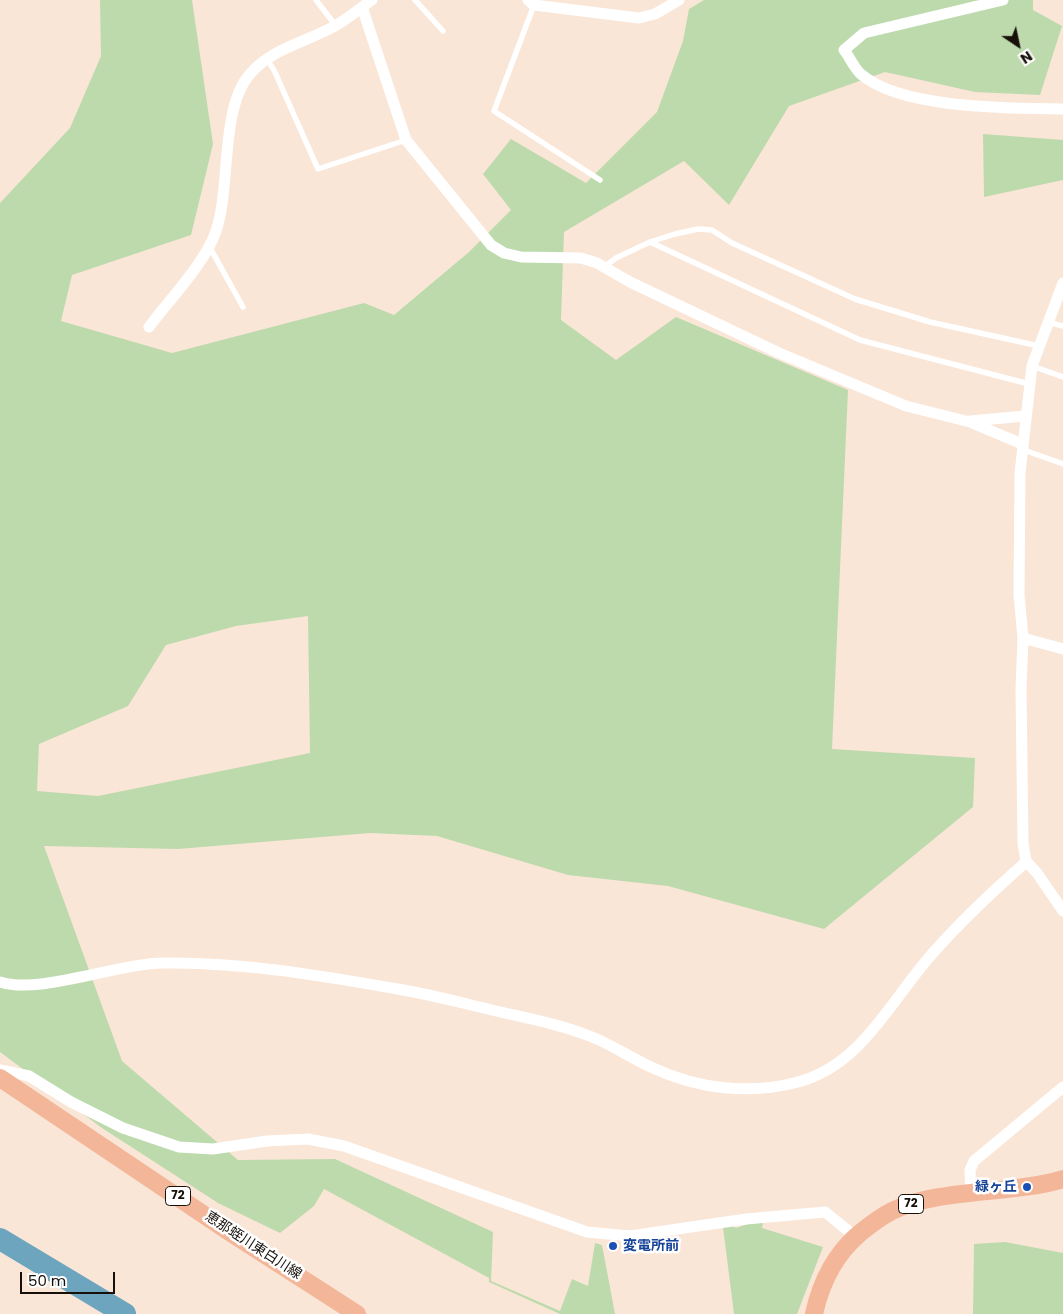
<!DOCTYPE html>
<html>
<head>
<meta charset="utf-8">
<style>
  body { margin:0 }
  #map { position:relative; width:1063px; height:1314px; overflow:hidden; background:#fae6d7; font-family:Poppins,sans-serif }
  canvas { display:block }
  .north { position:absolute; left:993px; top:20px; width:50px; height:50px; -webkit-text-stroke:4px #fff; paint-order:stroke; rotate:146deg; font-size:14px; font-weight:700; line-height:20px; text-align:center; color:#160f0a }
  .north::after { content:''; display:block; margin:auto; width:18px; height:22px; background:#160f0a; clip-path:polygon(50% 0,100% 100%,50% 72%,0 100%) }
  .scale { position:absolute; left:20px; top:1272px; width:95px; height:22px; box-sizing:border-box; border:2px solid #160f0a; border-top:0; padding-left:6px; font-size:15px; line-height:18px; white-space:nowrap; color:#160f0a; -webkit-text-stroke:4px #fff; paint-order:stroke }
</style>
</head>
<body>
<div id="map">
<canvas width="1063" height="1314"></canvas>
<div class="north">N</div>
<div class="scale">50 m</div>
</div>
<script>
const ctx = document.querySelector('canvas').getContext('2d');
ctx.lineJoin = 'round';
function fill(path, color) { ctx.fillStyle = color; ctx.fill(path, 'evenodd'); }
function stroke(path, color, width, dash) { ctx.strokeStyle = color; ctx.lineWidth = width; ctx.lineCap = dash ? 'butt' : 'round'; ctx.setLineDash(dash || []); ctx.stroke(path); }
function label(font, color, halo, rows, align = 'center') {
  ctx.font = font + ' Poppins,"Noto Sans JP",sans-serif'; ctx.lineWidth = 5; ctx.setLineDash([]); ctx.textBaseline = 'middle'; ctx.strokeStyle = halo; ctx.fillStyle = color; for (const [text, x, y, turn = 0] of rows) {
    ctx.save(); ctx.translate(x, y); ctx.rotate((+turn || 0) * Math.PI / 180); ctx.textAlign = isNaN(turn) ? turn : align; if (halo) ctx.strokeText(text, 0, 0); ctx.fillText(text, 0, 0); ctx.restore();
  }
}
const green = new Path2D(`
  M100 0H192L213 144 191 235 72 275 61 321 172 353 364 303 394 315 469 252 511 210 483 174 511 139 586 183 657 112 683 41 689 9 704 0H1033V10L1062 26 1040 95 975 92 885 72 789 106 729 205 684 161 564 232 561 320 616 360 676 317 848 390 832 749 975 758 973 807 824 929 668 886 568 875 437 836 370 833 178 849 44 846 122 1061 238 1160 335 1159 493 1232 491 1281 560 1311 572 1279 588 1286 595 1243 602 1245 615 1314H560L489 1282V1278L324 1189 314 1206 280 1233 218 1203 102 1128 0 1052V203L70 128 101 56ZM308 616 310 753 98 796 37 791 39 744 128 706 166 645 236 626Z
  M983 134 1063 140V180L984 197Z
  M754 1222 763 1223 762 1228 823 1247 797 1314H734L723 1227 732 1226 736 1228Z
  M1005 1242 1063 1253V1314H973L974 1244Z`);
const river = new Path2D(`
  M0 1239 125 1314`);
const lane = new Path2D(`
  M316 0 336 26
  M415 0 443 31
  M534 5 494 111 600 180
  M266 58 274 70 318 169 406 140
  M650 242 675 234 698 229 712 230 732 243 855 299 930 322 1039 346
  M209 246 243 307
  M604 267 616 258 650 242 860 340 1029 384
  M1048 322 1063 326
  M1032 366 1063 377
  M1021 449 1063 464`);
const street = new Path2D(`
  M528 0 534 5 639 18 655 14 679 0
  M1003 0 864 33 844 50C850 57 854 69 862 75 903 109 1009 108 1063 109
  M362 7 406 140 491 245 504 253 521 257 581 258 597 263 630 282 779 353 906 406 970 422 1022 444
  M1063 283 1032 366 1020 473 1019 595 1023 638 1021 689 1023 843 1026 861 1037 873 1063 911
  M149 327C169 300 206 262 216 231 231 187 220 108 250 74 271 49 306 42 335 26 348 19 360 8 372 0
  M970 421 1025 416
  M1023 638 1063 649
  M0 982C39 995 118 963 164 963 244 962 324 976 403 990 433 995 462 1003 492 1010 526 1018 560 1024 592 1037 613 1045 632 1059 653 1068 698 1089 750 1095 798 1082 862 1065 891 1000 932 954 961 921 993 891 1026 862
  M0 1070 29 1076 71 1102 123 1128 179 1147 213 1149 267 1141 308 1139 344 1146 587 1232 630 1236 746 1219 825 1212 856 1237
  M971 1194 970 1170 974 1161 1063 1087`);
const primary = new Path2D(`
  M0 1078 228 1231 357 1314
  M814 1314C821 1282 835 1254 860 1233 870 1225 880 1217 892 1211 939 1188 1010 1195 1063 1179`);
const markers = [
  [1027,1187,5,"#1a4fb4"],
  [613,1246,5,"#1a4fb4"]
];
const shields = [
  [178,1196,25],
  [911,1204,25]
];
const shieldNames = [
  ["72",178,1196],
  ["72",911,1204]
];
const transitNames = [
  ["緑ヶ丘",1017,1187],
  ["変電所前",623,1246,"left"]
];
const streetNames = [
  ["恵那蛭川東白川線",253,1246,33]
];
fill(green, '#bddaad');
stroke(river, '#6da5bf', 22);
stroke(lane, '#fff', 5.5);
stroke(street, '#fff', 11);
stroke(primary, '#f4b699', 18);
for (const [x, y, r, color] of markers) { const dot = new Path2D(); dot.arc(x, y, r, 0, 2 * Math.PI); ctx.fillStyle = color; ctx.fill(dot); stroke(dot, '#fff', 2); }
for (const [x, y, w] of shields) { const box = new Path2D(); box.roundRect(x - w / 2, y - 9.5, w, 19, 4); ctx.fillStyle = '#fff'; ctx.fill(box); stroke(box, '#160f0a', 1); }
label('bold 12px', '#160f0a', null, shieldNames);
label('bold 14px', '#164399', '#fff', transitNames, 'right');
label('14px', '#160f0a', '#fff', streetNames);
</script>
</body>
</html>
